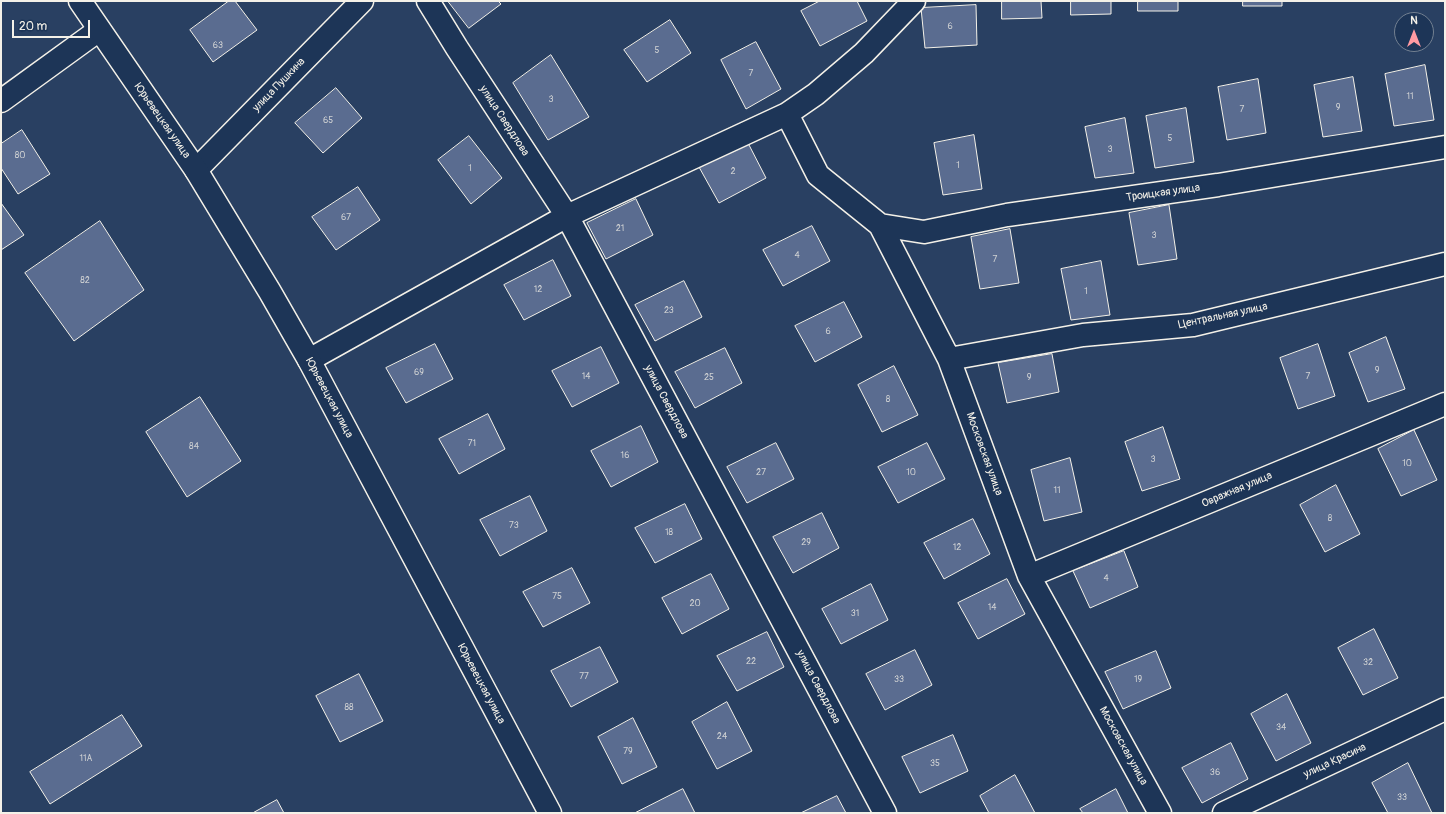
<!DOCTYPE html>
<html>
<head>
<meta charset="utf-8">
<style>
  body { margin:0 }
  #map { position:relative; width:1446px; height:814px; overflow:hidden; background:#294062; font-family:Pangolin,sans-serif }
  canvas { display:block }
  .frame { position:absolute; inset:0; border:2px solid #f4f1e8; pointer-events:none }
  .north { position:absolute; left:1394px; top:12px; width:40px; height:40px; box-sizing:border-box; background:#1d3557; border:1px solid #738091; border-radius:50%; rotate:0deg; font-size:11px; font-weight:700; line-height:16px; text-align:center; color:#f4f1e8 }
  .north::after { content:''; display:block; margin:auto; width:14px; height:18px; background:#ff9aa2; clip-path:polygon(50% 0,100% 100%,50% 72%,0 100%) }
  .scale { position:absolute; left:12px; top:20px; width:78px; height:18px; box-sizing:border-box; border:2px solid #f4f1e8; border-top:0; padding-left:5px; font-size:12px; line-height:14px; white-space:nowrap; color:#f4f1e8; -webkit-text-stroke:3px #1d3557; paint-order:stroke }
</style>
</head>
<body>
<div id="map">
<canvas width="1446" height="814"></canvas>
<div class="frame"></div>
<div class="north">N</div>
<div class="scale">20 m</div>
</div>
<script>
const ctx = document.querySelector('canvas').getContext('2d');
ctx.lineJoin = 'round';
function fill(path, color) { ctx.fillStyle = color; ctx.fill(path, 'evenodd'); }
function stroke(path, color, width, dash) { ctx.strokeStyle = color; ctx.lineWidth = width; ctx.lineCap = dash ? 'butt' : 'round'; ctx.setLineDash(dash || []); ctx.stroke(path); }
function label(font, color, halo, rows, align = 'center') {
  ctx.font = font + ' Pangolin,sans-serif'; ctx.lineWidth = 4; ctx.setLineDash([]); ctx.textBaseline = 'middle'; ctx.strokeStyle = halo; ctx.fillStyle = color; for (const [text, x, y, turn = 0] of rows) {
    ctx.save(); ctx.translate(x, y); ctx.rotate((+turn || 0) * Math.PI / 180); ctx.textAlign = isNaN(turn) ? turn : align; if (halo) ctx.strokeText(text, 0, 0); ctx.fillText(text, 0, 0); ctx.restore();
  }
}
const building = new Path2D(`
  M229 1H235L257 30 213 62 190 30Z
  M448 1H498L501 4 469 28Z
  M820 1H857L867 21 820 46 801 11Z
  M1002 1H1041L1042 18 1002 19Z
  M1071 1H1111V14L1071 15Z
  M1138 1H1178V11H1138Z
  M1243 1H1282V6H1243Z
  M976 5 977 45 925 48 921 8Z
  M670 20 691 53 647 82 624 50Z
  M756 42 781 89 746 109 721 60Z
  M551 55 589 117 548 140 513 83Z
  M1425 65 1434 120 1394 126 1385 74Z
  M1353 77 1362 131 1323 137 1314 85Z
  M1258 79 1266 133 1227 140 1218 87Z
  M336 88 362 118 323 153 295 123Z
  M1186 108 1194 162 1155 168 1146 116Z
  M1125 118 1134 173 1095 178 1085 127Z
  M22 130 50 174 18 194 1 168V144Z
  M974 135 982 189 943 195 934 143Z
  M469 136 502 178 471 204 438 160Z
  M748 143 766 178 719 203 699 167Z
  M358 187 380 220 336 250 312 217Z
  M636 199 653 235 606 259 587 223Z
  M1 203 24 235 1 250Z
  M1169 205 1177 259 1138 265 1129 213Z
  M100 221 144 290 74 341 25 273Z
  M812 226 830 261 783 286 763 250Z
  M1010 229 1019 283 980 289 971 237Z
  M553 260 571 296 524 320 504 285Z
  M1101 261 1110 315 1071 320 1061 269Z
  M684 281 702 317 655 341 635 305Z
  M844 302 862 337 815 362 795 326Z
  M1386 337 1405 389 1368 402 1349 353Z
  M435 344 453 379 406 403 386 368Z
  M1318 344 1335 396 1298 409 1280 358Z
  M601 347 619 383 572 407 552 371Z
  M725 348 742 383 695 408 675 372Z
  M1052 354 1059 392 1007 403 998 363Z
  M894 366 918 415 882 432 858 385Z
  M200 397 241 461 187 497 146 432Z
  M488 414 505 449 459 474 439 439Z
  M641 426 658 462 611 487 591 451Z
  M1163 427 1180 479 1142 491 1125 442Z
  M1414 430 1437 480 1401 496 1378 449Z
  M776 443 794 479 747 503 727 467Z
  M927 443 945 479 898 503 878 467Z
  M1070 458 1082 512 1044 521 1031 470Z
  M1336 485 1360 534 1325 552 1300 505Z
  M530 496 547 531 500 556 480 520Z
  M685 504 702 539 655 563 635 528Z
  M822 513 839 548 793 573 773 537Z
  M973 519 990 554 944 579 924 543Z
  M1124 551 1138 587 1090 608 1073 571Z
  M572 568 590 603 543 627 523 592Z
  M711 574 729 609 682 634 662 598Z
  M1007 579 1025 614 978 639 958 603Z
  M871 584 888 620 841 644 822 609Z
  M1374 629 1398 678 1363 695 1338 648Z
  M767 632 784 667 737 691 717 656Z
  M600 647 618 682 571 707 551 671Z
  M915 650 932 685 885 710 866 674Z
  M1156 651 1171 688 1123 709 1105 672Z
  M359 674 383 721 340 742 316 696Z
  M1287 694 1311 743 1276 761 1251 714Z
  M727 702 752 751 717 769 692 722Z
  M122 715 142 746 50 804 30 772Z
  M633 718 657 767 622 784 598 737Z
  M953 735 968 771 920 793 902 757Z
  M1231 743 1248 779 1202 803 1182 768Z
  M1408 763 1432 813H1388L1372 783Z
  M1015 775 1035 813H989L980 796Z
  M683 789 695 813H635Z
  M1116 789 1128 813H1083L1080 809Z
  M837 796 846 813H801Z
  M277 800 284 813H253Z`);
const minor = new Path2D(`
  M428 1 457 48 567 216 885 813
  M1 101 99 30
  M787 114 818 175 880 225 949 359 1029 576 1160 813
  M196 170 362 1
  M880 225 924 232 1007 215 1218 185 1445 147
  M949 359 1083 335 1193 325 1445 264
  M309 360 567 216 787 114 816 94 864 53 914 1
  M1029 576 1445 404
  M1224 813 1445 709`);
const secondary = new Path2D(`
  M80 1 196 170 270 292 309 360 550 813`);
const numberNames = [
  ["6",950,27],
  ["63",218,46],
  ["5",657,51],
  ["7",751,74],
  ["11",1410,97],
  ["3",551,100],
  ["9",1338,108],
  ["7",1242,110],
  ["65",328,121],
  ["5",1170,139],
  ["3",1110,150],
  ["80",20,156],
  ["1",958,166],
  ["1",470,169],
  ["2",733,172],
  ["67",346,218],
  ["21",620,229],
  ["3",1154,236],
  ["4",797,256],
  ["7",995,260],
  ["82",85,281],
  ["12",538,290],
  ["1",1086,292],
  ["23",669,311],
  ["6",828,332],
  ["9",1377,371],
  ["69",419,373],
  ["14",586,377],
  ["7",1308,377],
  ["25",709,378],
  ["9",1029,378],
  ["8",888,400],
  ["71",472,444],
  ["84",194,447],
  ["16",625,456],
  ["3",1153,460],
  ["10",1407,464],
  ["27",761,473],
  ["10",911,473],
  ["11",1057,491],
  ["8",1330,519],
  ["73",514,526],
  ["18",669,533],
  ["29",806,543],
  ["12",957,548],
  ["4",1106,579],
  ["75",557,597],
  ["20",695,604],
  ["14",992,608],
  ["31",855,614],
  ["22",751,662],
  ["32",1368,663],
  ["77",584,677],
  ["33",899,680],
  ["19",1138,680],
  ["88",349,708],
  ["34",1281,728],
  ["24",722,737],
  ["79",628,752],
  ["11А",86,759],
  ["35",935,764],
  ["36",1215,773],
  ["33",1402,798]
];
const streetNames = [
  ["улица Пушкина",279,85,-46],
  ["Юрьевецкая улица",162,121,55],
  ["улица Свердлова",504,121,57],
  ["Троицкая улица",1163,193,-8],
  ["Центральная улица",1223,316,-12],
  ["Юрьевецкая улица",329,398,62],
  ["улица Свердлова",666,402,62],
  ["Московская улица",984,454,70],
  ["Овражная улица",1237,490,-23],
  ["Юрьевецкая улица",481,684,62],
  ["улица Свердлова",818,687,62],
  ["Московская улица",1123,746,61],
  ["улица Красина",1335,761,-25]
];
fill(building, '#5a6c90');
stroke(building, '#f4f1e8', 1);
stroke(minor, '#f4f1e8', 25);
stroke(secondary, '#f4f1e8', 25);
stroke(minor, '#1d3557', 22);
stroke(secondary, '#1d3557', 22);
label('9px', '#ced0d2', null, numberNames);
label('11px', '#f4f1e8', '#1d3557', streetNames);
</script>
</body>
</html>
